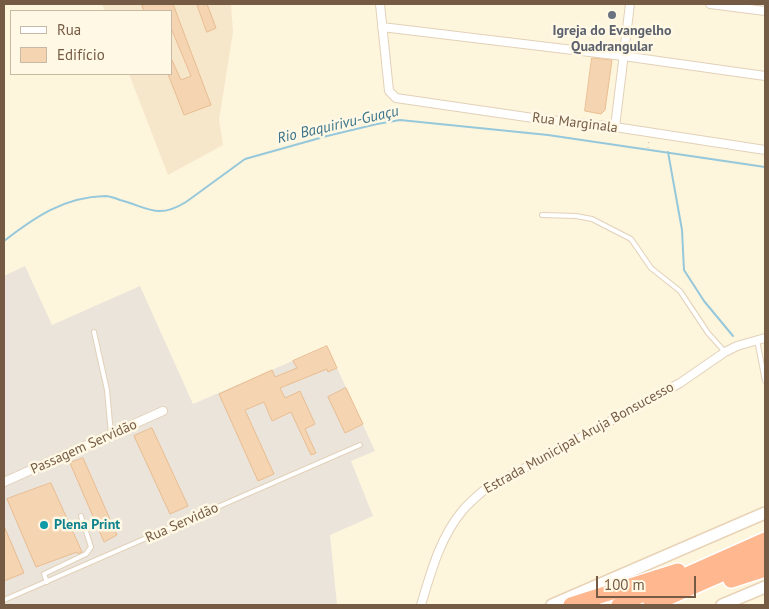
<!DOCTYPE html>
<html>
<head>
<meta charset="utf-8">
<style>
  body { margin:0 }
  #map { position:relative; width:769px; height:609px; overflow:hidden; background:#fef5dd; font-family:"PT Sans",sans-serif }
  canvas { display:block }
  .frame { position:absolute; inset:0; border:5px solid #755b44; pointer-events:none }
  .legend { position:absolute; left:10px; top:10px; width:162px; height:65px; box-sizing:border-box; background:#fff8e5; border:1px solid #c8b9a5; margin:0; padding:6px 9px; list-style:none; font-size:15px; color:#755b44 }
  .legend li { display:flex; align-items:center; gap:10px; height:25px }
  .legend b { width:25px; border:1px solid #c8b9a5 }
  .scale { position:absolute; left:596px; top:576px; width:100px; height:22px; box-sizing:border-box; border:2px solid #755b44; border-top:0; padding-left:6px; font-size:15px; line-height:18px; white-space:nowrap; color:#755b44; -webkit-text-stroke:4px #fff8e5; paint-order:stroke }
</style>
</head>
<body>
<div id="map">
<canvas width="769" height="609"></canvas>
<div class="frame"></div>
<ul class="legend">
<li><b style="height:6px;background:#fff"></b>Rua</li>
<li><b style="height:14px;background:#f5d4b2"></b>Edifício</li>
</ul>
<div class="scale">100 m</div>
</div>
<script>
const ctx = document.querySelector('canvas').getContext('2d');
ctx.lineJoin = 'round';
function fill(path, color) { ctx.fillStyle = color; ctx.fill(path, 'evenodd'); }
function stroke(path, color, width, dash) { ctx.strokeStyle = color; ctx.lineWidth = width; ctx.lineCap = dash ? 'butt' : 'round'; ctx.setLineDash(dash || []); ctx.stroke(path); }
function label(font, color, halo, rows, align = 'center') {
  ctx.font = font + ' "PT Sans",sans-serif'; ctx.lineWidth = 5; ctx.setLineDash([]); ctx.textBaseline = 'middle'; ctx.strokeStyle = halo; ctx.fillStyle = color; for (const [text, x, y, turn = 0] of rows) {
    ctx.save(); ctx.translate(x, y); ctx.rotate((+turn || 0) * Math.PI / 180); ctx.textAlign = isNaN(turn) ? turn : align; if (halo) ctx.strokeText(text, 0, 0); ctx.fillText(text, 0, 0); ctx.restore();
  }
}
const residential = new Path2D(`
  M102 4H231L233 32 219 120 223 145 168 175 129 74H171V11H105Z`);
const industrial = new Path2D(`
  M25 266 52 325 140 286 193 404 327 346 375 451 351 461 373 516 330 535 337 605H4V276Z`);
const stream = new Path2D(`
  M668 152 682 230 684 270 704 301 733 336
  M4 241C35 217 64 197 105 196 110 196 115 198 120 200 147 207 157 220 186 202L245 159 327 136 377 124 400 120 548 135 765 167`);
const building = new Path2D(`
  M148 4H173L211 105 184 115 168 74H171V58L181 80 191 76 171 28V11H144L142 6Z
  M197 4H207L216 28 207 32Z
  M592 58 612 60 605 110 601 114 585 111Z
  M327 346 337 368 328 372 327 369 280 388 285 398 300 391 315 424 305 429 316 453 311 455 291 412 272 421 264 402 245 410 274 474 258 481 219 394 272 370 275 377 297 368 293 361Z
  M346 388 363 424 345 433 328 397Z
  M152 428 188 506 170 514 134 436Z
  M83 458 117 535 104 542 70 463Z
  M51 483 82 552 78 554 77 552 36 567 7 499Z
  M4 526 24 573 4 581Z`);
const path = new Path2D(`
  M648 148 649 139`);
const lane = new Path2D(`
  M542 215 576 216 592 219 631 239 651 268 680 291 708 333 725 352
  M94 332 107 390 111 434
  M757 340 765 381
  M47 582 44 574 86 554 91 547 81 516
  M4 600 360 445`);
const street = new Path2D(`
  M380 4 389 91 396 98 540 119 615 127 765 150
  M710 4 765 11
  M382 27 623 56 765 76
  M615 127 630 4
  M4 482 163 411
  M421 605C431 572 440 537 463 510 469 503 476 497 483 491L680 383 725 352 737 346 765 338`);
const secondary = new Path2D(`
  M552 605 765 513
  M722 605 765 587`);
const highway = new Path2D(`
  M731 580 765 569
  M571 605 678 571
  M619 605 765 540
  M651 605 765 555`);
const markers = [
  [612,15,5,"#6b7280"],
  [44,525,5,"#0f9aa8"]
];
const worshipNames = [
  ["Igreja do Evangelho",612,31],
  ["Quadrangular",612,47]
];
const streetNames = [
  ["Rua Marginala",575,123,7],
  ["Estrada Municipal Aruja Bonsucesso",579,438,-29],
  ["Passagem Servidão",84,447,-24],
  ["Rua Servidão",182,523,-24]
];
const cultureNames = [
  ["Plena Print",54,525]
];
const waterNames = [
  ["Rio Baquirivu-Guaçu",338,125,-13]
];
fill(residential, '#f6e7cb');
fill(industrial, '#ebe4da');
stroke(stream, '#96c8db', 2);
fill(building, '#f5d4b2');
stroke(building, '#e9bd91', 1);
stroke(lane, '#e2d1b9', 6);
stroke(street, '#e2d1b9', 10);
stroke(secondary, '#e8d3b6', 14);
stroke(highway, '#fff', 18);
stroke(path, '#dab896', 1, [1, 4]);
stroke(lane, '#fff', 4);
stroke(street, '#fff', 8);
stroke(secondary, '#fff', 11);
stroke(highway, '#feb78e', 15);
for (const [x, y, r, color] of markers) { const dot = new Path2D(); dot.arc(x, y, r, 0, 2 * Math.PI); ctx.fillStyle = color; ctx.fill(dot); stroke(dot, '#fff8e5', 2); }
label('bold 14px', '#5b616d', '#fff8e5', worshipNames);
label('14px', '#755b44', '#fff8e5', streetNames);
label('bold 14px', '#0d838f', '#fff8e5', cultureNames, 'left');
label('italic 15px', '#3c758b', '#fff8e5', waterNames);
</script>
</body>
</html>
